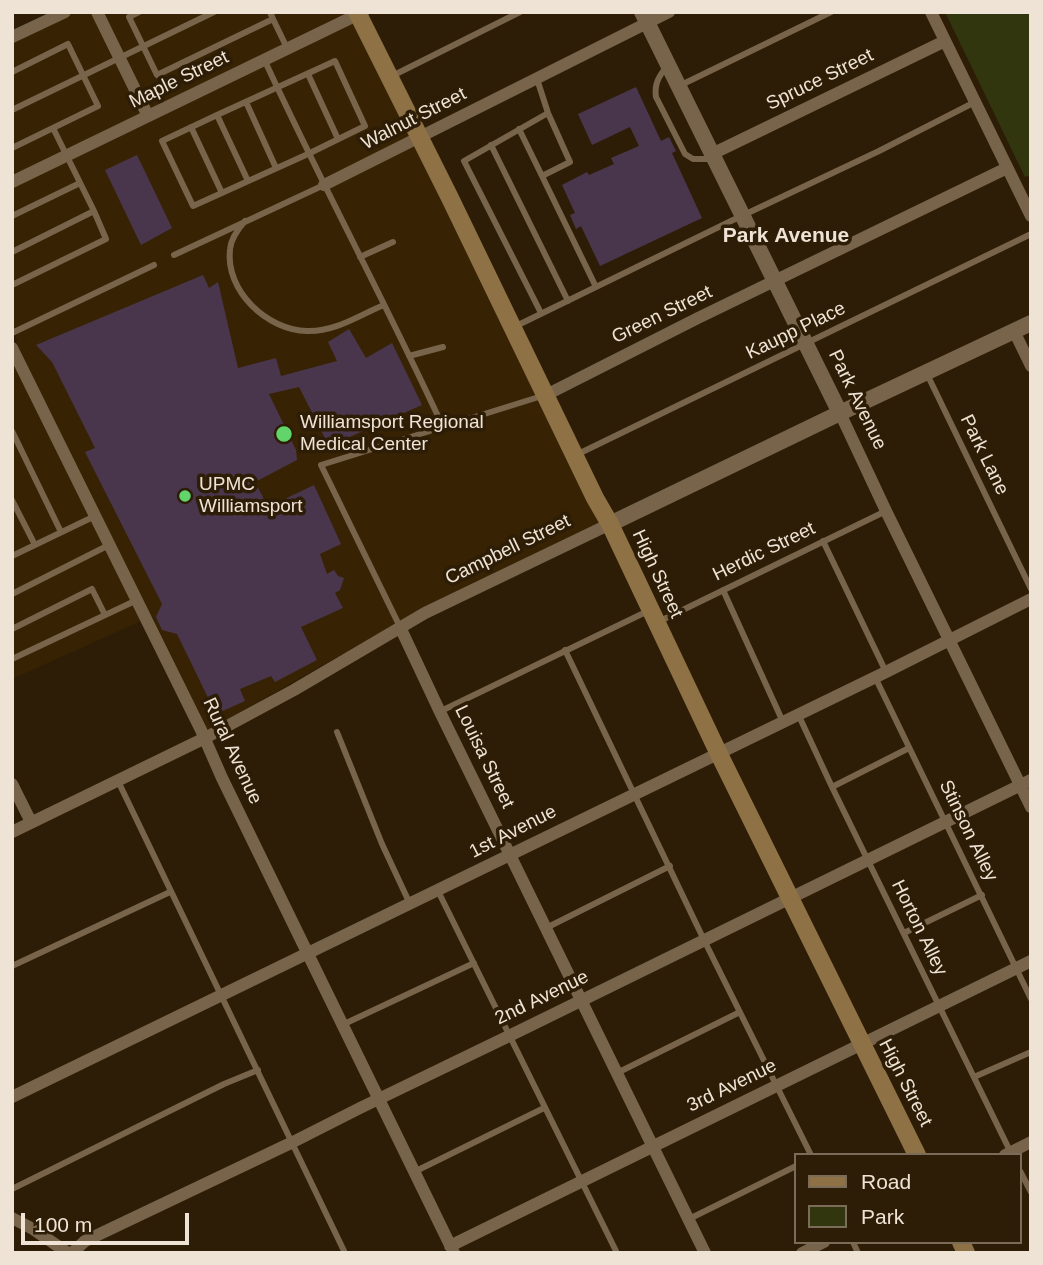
<!DOCTYPE html>
<html>
<head>
<meta charset="utf-8">
<style>
  body { margin:0 }
  #map { position:relative; width:1043px; height:1265px; overflow:hidden; background:#2d1d06; font-family:Helvetica,sans-serif }
  canvas { display:block }
  .frame { position:absolute; inset:0; border:14px solid #eee3d5; pointer-events:none }
  .legend { position:absolute; left:794px; top:1153px; width:228px; height:91px; box-sizing:border-box; background:#2d1d06; border:2px solid #7a6c59; margin:0; padding:9px 12px; list-style:none; font-size:21px; color:#eee3d5 }
  .legend li { display:flex; align-items:center; gap:14px; height:35px }
  .legend b { width:35px; border:2px solid #7a6c59 }
  .scale { position:absolute; left:21px; top:1213px; width:168px; height:32px; box-sizing:border-box; border:4px solid #eee3d5; border-top:0; padding-left:9px; font-size:21px; line-height:24px; white-space:nowrap; color:#eee3d5; -webkit-text-stroke:5px #2d1d06; paint-order:stroke }
</style>
</head>
<body>
<div id="map">
<canvas width="1043" height="1265"></canvas>
<div class="frame"></div>
<ul class="legend">
<li><b style="height:9px;background:#8e7145"></b>Road</li>
<li><b style="height:19px;background:#31360f"></b>Park</li>
</ul>
<div class="scale">100 m</div>
</div>
<script>
const ctx = document.querySelector('canvas').getContext('2d');
ctx.lineJoin = 'round';
function fill(path, color) { ctx.fillStyle = color; ctx.fill(path, 'evenodd'); }
function stroke(path, color, width, dash) { ctx.strokeStyle = color; ctx.lineWidth = width; ctx.lineCap = dash ? 'butt' : 'round'; ctx.setLineDash(dash || []); ctx.stroke(path); }
function label(font, color, halo, rows, align = 'center') {
  ctx.font = font + ' Helvetica,sans-serif'; ctx.lineWidth = 7; ctx.setLineDash([]); ctx.textBaseline = 'middle'; ctx.strokeStyle = halo; ctx.fillStyle = color; for (const [text, x, y, turn = 0] of rows) {
    ctx.save(); ctx.translate(x, y); ctx.rotate((+turn || 0) * Math.PI / 180); ctx.textAlign = isNaN(turn) ? turn : align; if (halo) ctx.strokeText(text, 0, 0); ctx.fillText(text, 0, 0); ctx.restore();
  }
}
const built = new Path2D(`
  M77 12H351L600 523 394 625 208 730 152 616 12 679V344L18 341 12 329V43Z`);
const green = new Path2D(`
  M945 12H1031V175L1025 177Z`);
const building = new Path2D(`
  M636 87 661 141 669 137 676 151 672 153 702 218 600 266 581 226 576 229 570 215 575 213 562 185 587 172 589 175 614 164 611 158 639 146 630 127 592 145 578 114Z
  M137 155 172 228 141 245 105 170Z
  M203 275 209 288 218 282 238 368 276 358 281 376 337 361 328 342 349 329 366 358 392 343 422 405 329 446 299 387 269 394 296 450 297 460 255 482 268 507 314 485 341 544 320 554 327 574 334 570 338 576 344 578 340 590 335 593 343 608 301 627 317 660 275 682 271 676 240 689 245 701 216 714 177 634 162 630 156 617 162 604 85 452 95 448 52 362 36 345Z`);
const service = new Path2D(`
  M139 12 129 17 157 75 273 19 270 12
  M273 19 287 48
  M264 59C321 183 386 303 443 427
  M335 61 365 126 308 154 193 206 162 141 217 115Z
  M667 66C659 76 654 84 656 97L685 154 693 159H711
  M12 72 68 44 98 106 12 148
  M308 74 338 139
  M390 77 520 12
  M537 79 548 113 570 162 542 176 596 287
  M679 86 831 12
  M246 102 276 168
  M12 110 214 12
  M217 115 248 181
  M191 127 222 193
  M519 129 542 176
  M491 145 568 301
  M12 216 80 183
  M245 221C238 229 231 238 230 249 225 291 267 330 307 331 336 332 359 315 384 305
  M12 252 94 211 53 128
  M174 255 324 185
  M360 257 393 242
  M12 285 106 239 94 211
  M541 313 464 161 548 113
  M514 327 731 221 879 151 975 102
  M12 333 154 265
  M409 356 443 347
  M927 374 1031 589
  M12 431 61 532
  M576 455 1031 234
  M12 500 35 545
  M823 541 886 672
  M12 556 95 516
  M723 590 783 722
  M12 594 109 545
  M658 622 886 511
  M400 627 321 465 542 396
  M12 629 92 589 105 615
  M565 650 704 940 811 1155
  M12 659 137 600
  M875 677 1031 999
  M441 711 648 611
  M798 714 832 787 1011 1153
  M337 732 382 844 410 904
  M118 781 345 1253
  M832 787 909 748
  M438 891 617 1253
  M546 928 670 866
  M904 933 982 895
  M12 966 170 892
  M342 1025 474 963
  M617 1073 740 1012
  M974 1077 1031 1052
  M1020 1171 1031 1192
  M414 1172 544 1108
  M12 1189 224 1084 258 1070
  M689 1219 796 1166
  M853 1242 858 1253`);
const minor = new Path2D(`
  M97 12 148 116
  M931 12 1031 216
  M12 37 65 12
  M712 154 945 41
  M12 182 363 12
  M324 185 669 12
  M1014 331 1031 366
  M12 348 201 730 222 778 454 1253
  M546 395 698 318 1007 168
  M840 413 886 511 1031 807
  M400 627 440 712 705 1253
  M12 784 31 822
  M12 832 205 738 294 690 425 613 610 524
  M12 1097 886 672 1031 599
  M1005 1155 1031 1142
  M12 1218 33 1229 68 1253
  M450 1246 1031 961
  M72 1253 85 1241 293 1142 360 1108 509 1036 1031 780
  M802 1253 824 1242`);
const tertiary = new Path2D(`
  M642 12 840 413
  M610 524 840 413 1031 323`);
const secondary = new Path2D(`
  M357 12 450 198 595 498 610 524 718 752 917 1155
  M961 1242 966 1253`);
const markers = [
  [284,434,9,"#61d56a"],
  [185,496,7,"#61d56a"]
];
const streetNames = [
  ["Maple Street",179,80,-26],
  ["Spruce Street",820,80,-26],
  ["Walnut Street",414,119,-27],
  ["Green Street",662,315,-26],
  ["Kaupp Place",796,331,-26],
  ["Park Avenue",857,400,64],
  ["Park Lane",984,455,64],
  ["Campbell Street",508,550,-26],
  ["Herdic Street",764,552,-26],
  ["High Street",657,574,65],
  ["Rural Avenue",232,751,65],
  ["Louisa Street",484,757,64],
  ["Stinson Alley",968,831,64],
  ["1st Avenue",513,832,-27],
  ["Horton Alley",919,928,64],
  ["2nd Avenue",542,998,-26],
  ["High Street",905,1083,63],
  ["3rd Avenue",732,1086,-26]
];
const poiNames = [
  ["Williamsport Regional",300,423],
  ["Medical Center",300,445],
  ["UPMC",199,485],
  ["Williamsport",199,507]
];
const neighbourhoodNames = [
  ["Park Avenue",786,236]
];
fill(built, '#372304');
fill(green, '#31360f');
fill(building, '#49364c');
stroke(service, '#77644b', 6);
stroke(minor, '#77644b', 12);
stroke(tertiary, '#77644b', 16);
stroke(secondary, '#8e7145', 18);
for (const [x, y, r, color] of markers) { const dot = new Path2D(); dot.arc(x, y, r, 0, 2 * Math.PI); ctx.fillStyle = color; ctx.fill(dot); stroke(dot, '#2d1d06', 2.5); }
label('19px', '#eee3d5', '#2d1d06', streetNames);
label('19px', '#eee3d5', '#2d1d06', poiNames, 'left');
label('bold 21px', '#eee3d5', '#2d1d06', neighbourhoodNames);
</script>
</body>
</html>
